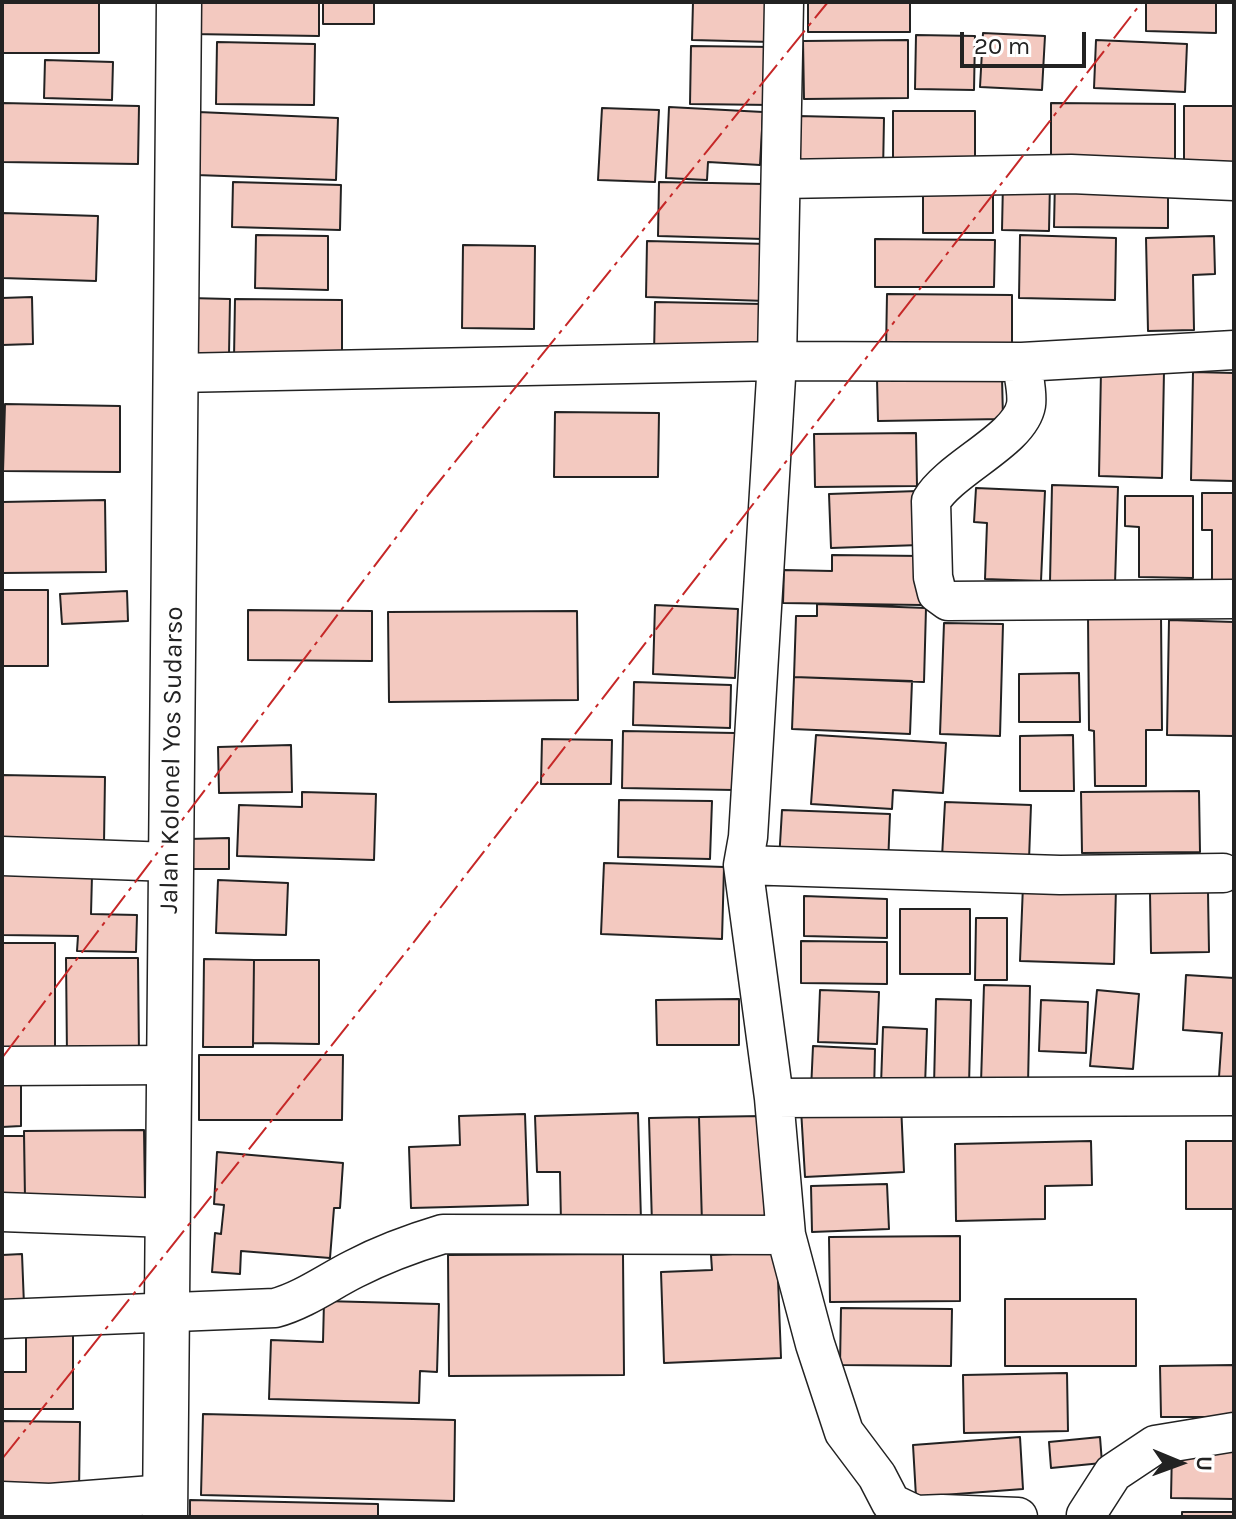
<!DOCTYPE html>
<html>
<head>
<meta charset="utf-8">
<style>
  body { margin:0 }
  #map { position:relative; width:1236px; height:1519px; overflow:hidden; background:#fff; font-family:Karla,sans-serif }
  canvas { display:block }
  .frame { position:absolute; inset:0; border:4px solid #222; pointer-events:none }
  .north { position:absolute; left:1140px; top:1423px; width:80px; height:80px; -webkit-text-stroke:6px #fff; paint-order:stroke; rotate:91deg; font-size:22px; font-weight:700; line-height:32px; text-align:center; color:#222 }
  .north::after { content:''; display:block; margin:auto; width:28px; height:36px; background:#222; clip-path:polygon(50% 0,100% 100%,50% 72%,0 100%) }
  .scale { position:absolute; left:960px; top:32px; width:126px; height:36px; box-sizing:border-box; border:4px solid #222; border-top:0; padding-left:10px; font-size:24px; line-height:28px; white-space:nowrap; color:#222; -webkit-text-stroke:6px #fff; paint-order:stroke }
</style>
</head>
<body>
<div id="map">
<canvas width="1236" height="1519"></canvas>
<div class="frame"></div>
<div class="north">U</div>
<div class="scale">20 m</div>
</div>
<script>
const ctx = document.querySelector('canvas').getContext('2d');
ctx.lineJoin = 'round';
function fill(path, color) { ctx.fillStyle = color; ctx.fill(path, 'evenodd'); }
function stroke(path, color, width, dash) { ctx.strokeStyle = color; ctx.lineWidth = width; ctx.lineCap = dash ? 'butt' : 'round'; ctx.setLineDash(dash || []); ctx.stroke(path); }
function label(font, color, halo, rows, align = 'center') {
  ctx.font = font + ' Karla,sans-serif'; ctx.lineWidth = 6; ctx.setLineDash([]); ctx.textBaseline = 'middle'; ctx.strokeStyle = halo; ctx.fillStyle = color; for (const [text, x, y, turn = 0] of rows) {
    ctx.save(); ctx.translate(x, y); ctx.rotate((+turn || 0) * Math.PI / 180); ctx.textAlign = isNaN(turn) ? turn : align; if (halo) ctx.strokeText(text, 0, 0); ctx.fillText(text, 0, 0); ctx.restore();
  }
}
const building = new Path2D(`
  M2 2H99V53H2Z
  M192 2H319V36L191 34Z
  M323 2H374V24H323Z
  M693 2H771V42L692 40Z
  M808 2H910V32H808Z
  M1146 2H1216V33L1146 31Z
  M983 33 1045 36 1042 90 980 87Z
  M916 35 975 36 974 90 915 89Z
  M908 40V98L804 99 803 41Z
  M1096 40 1187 44 1185 92 1094 88Z
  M217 42 315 44 314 105 216 104Z
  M691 46 773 47 772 105 690 104Z
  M45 60 113 62 112 100 44 98Z
  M2 103 139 106 138 164 2 162Z
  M1051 103 1175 104V171H1051Z
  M1184 106H1234V168H1184Z
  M669 107 763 112 760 165 708 162 707 180 666 178Z
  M602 108 659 110 655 182 598 180Z
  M893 111H975V167L893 168Z
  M198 112 338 118 336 180 196 175Z
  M798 116 884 118 883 173 796 171Z
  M1055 179 1168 180V228L1054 227Z
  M233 182 341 185 340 230 232 227Z
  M659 182 764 184 763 239 658 236Z
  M1003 182 1050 183 1049 231 1002 230Z
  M923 189H993V233H923Z
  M2 213 98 216 96 281 2 278Z
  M256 235 328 236V290L255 288Z
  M1020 235 1116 238 1115 300 1019 298Z
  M1214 236 1215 274 1193 275 1194 330 1148 331 1146 238Z
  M875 239 995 240 994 287H875Z
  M647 241 768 244 766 301 646 297Z
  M463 245 535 246 534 329 462 328Z
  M887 294 1012 295V352L886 351Z
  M32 297 33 344 2 345V298Z
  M189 298 230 299 229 355H188Z
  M235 299 342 300V359L234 358Z
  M655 302 763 304 762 357 654 355Z
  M1101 370 1164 371 1162 478 1099 476Z
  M1193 372 1234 373V481L1191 480Z
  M1002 377 1003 419 878 421 877 379Z
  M5 404 120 406V472L3 471Z
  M555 412 659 413 658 477H554Z
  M916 433 917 486 815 487 814 434Z
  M1052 485 1118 487 1115 584 1050 582Z
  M976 488 1045 491 1041 581 985 579 987 523 974 522Z
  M918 491 920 545 831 548 829 494Z
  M1202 493H1234V582L1212 581V530H1202Z
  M1125 496H1193V578L1139 577V527L1125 526Z
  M105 500 106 572 2 573V502Z
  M832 555 922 556 921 605 783 603 784 570 832 571Z
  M2 590H48V666H2Z
  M127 591 128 621 62 624 60 594Z
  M817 604 926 608 924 682 794 677 796 616H817Z
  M655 605 738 609 735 678 653 674Z
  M248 610 372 611V661L248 660Z
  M577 611 578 700 389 702 388 612Z
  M1161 615 1162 730H1146V786H1095L1094 731 1089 730 1088 616Z
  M1169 620 1234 622V736L1167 735Z
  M944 623 1003 624 1000 736 940 734Z
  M1079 673 1080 722H1019V674Z
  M794 677 912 681 910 734 792 729Z
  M634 682 731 685 730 728 633 725Z
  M623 731 735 733 734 790 622 788Z
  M816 735 946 743 943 793 893 790 892 809 811 804Z
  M1073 735 1074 791H1020V736Z
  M542 739 612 740 611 784H541Z
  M291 745 292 792 219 793 218 747Z
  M2 775 105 777 104 843 2 842Z
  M1199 791 1200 852 1082 853 1081 792Z
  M302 792 376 794 374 860 237 856 239 805 302 807Z
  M619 800 712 801 710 859 618 857Z
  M945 802 1031 805 1029 860 942 857Z
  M782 810 890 814 888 865 779 861Z
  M229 838V869H188V839Z
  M604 863 724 867 722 939 601 934Z
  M2 872 92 875 91 914 137 915 136 952 77 951 78 936 2 935Z
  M218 880 288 883 286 935 216 933Z
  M1023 885 1116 888 1114 964 1020 961Z
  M1208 892 1209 952 1151 953 1150 893Z
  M804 896 887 899V938L804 936Z
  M900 909H970V974H900Z
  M976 918H1007V980H975Z
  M801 941 887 942V984L801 983Z
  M2 943H55V1052H2Z
  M66 958H138L139 1056 67 1057Z
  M204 959 254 960 253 1047H203Z
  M254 960H319V1044L253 1043Z
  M1186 975 1234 978V1078L1219 1077 1222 1033 1183 1030Z
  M984 985 1030 986 1028 1085 981 1083Z
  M820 990 879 992 877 1044 818 1042Z
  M1097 990 1139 994 1133 1069 1090 1066Z
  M739 999V1045H657L656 1000Z
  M936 999 971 1000 969 1086H934Z
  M1041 1000 1088 1002 1086 1053 1039 1051Z
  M883 1027 927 1029 925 1086 881 1085Z
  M813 1046 875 1049 874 1093 811 1090Z
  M199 1055H343L342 1120H199Z
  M21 1075V1126L2 1127V1076Z
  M901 1104 904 1172 805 1177 801 1109Z
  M638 1113 641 1221 561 1224 560 1172H537L535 1116Z
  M525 1114 528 1205 411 1208 409 1147 460 1145 459 1116Z
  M763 1116 765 1222 702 1224 699 1117Z
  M699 1117 702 1224 652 1225 649 1118Z
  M144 1130 145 1198 25 1199 24 1131Z
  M2 1136H24L25 1199H2Z
  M1091 1141 1092 1185 1045 1186V1219L956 1221 955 1144Z
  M1186 1141H1234V1209H1186Z
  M217 1152 343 1163 340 1208H334L330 1258 241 1251 240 1274 212 1272 215 1233 221 1234 224 1205 214 1204Z
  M887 1184 889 1229 812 1232 811 1186Z
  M960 1236V1301L830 1302 829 1237Z
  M777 1252 781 1358 664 1363 661 1272 712 1270 711 1255Z
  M22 1254 24 1305H2V1255Z
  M623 1254 624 1375 449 1376 448 1255Z
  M1005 1299H1136V1366H1005Z
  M324 1301 439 1304 437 1372 420 1371 419 1403 269 1399 271 1340 323 1342Z
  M841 1308 952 1309 951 1366 840 1365Z
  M26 1330H73V1409H2V1372H26Z
  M1234 1365V1417H1161L1160 1366Z
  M1067 1373 1068 1431 964 1433 963 1375Z
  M203 1414 455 1420 454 1501 201 1495Z
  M2 1421 80 1422 79 1492 2 1491Z
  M1020 1437 1023 1489 916 1497 913 1445Z
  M1100 1437 1102 1463 1051 1468 1049 1442Z
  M1172 1448 1234 1449V1499L1171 1498Z
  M190 1500 378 1504V1517H190Z
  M1182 1512H1234V1517H1182Z`);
const minor = new Path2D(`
  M782 179 1071 174 1234 181
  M1022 362C1023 375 1028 392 1026 405 1020 440 950 468 931 501L933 577 937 593 948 601 1234 599
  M176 373 777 361 1022 362 1234 350
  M2 856 171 862
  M743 865 1060 875 1223 873
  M2 1066 169 1065
  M774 1098 1234 1096
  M2 1212 168 1218
  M786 1235 815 1344 844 1432 877 1476 891 1503 916 1515 942 1514 1018 1517
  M2 1319 275 1308C304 1300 328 1282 354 1269 383 1254 413 1243 443 1234L786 1235 774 1098 743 865 748 837 777 361 784 2
  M2 1501 50 1503 165 1494
  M1086 1515 1113 1473 1155 1445 1234 1432`);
const tertiary = new Path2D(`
  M165 1517 179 2`);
const power = new Path2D(`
  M2 1058 429 494 828 2
  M2 1459 410 947 1142 2`);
const streetNames = [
  ["Jalan Kolonel Yos Sudarso",172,760,-89]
];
fill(building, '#f3c9c0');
stroke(building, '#222', 2);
stroke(minor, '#222', 41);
stroke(tertiary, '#222', 47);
stroke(minor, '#fff', 38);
stroke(tertiary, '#fff', 44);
stroke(power, '#c62828', 2, [28, 6, 4, 6]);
label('26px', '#222', '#fff', streetNames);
</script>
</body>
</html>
